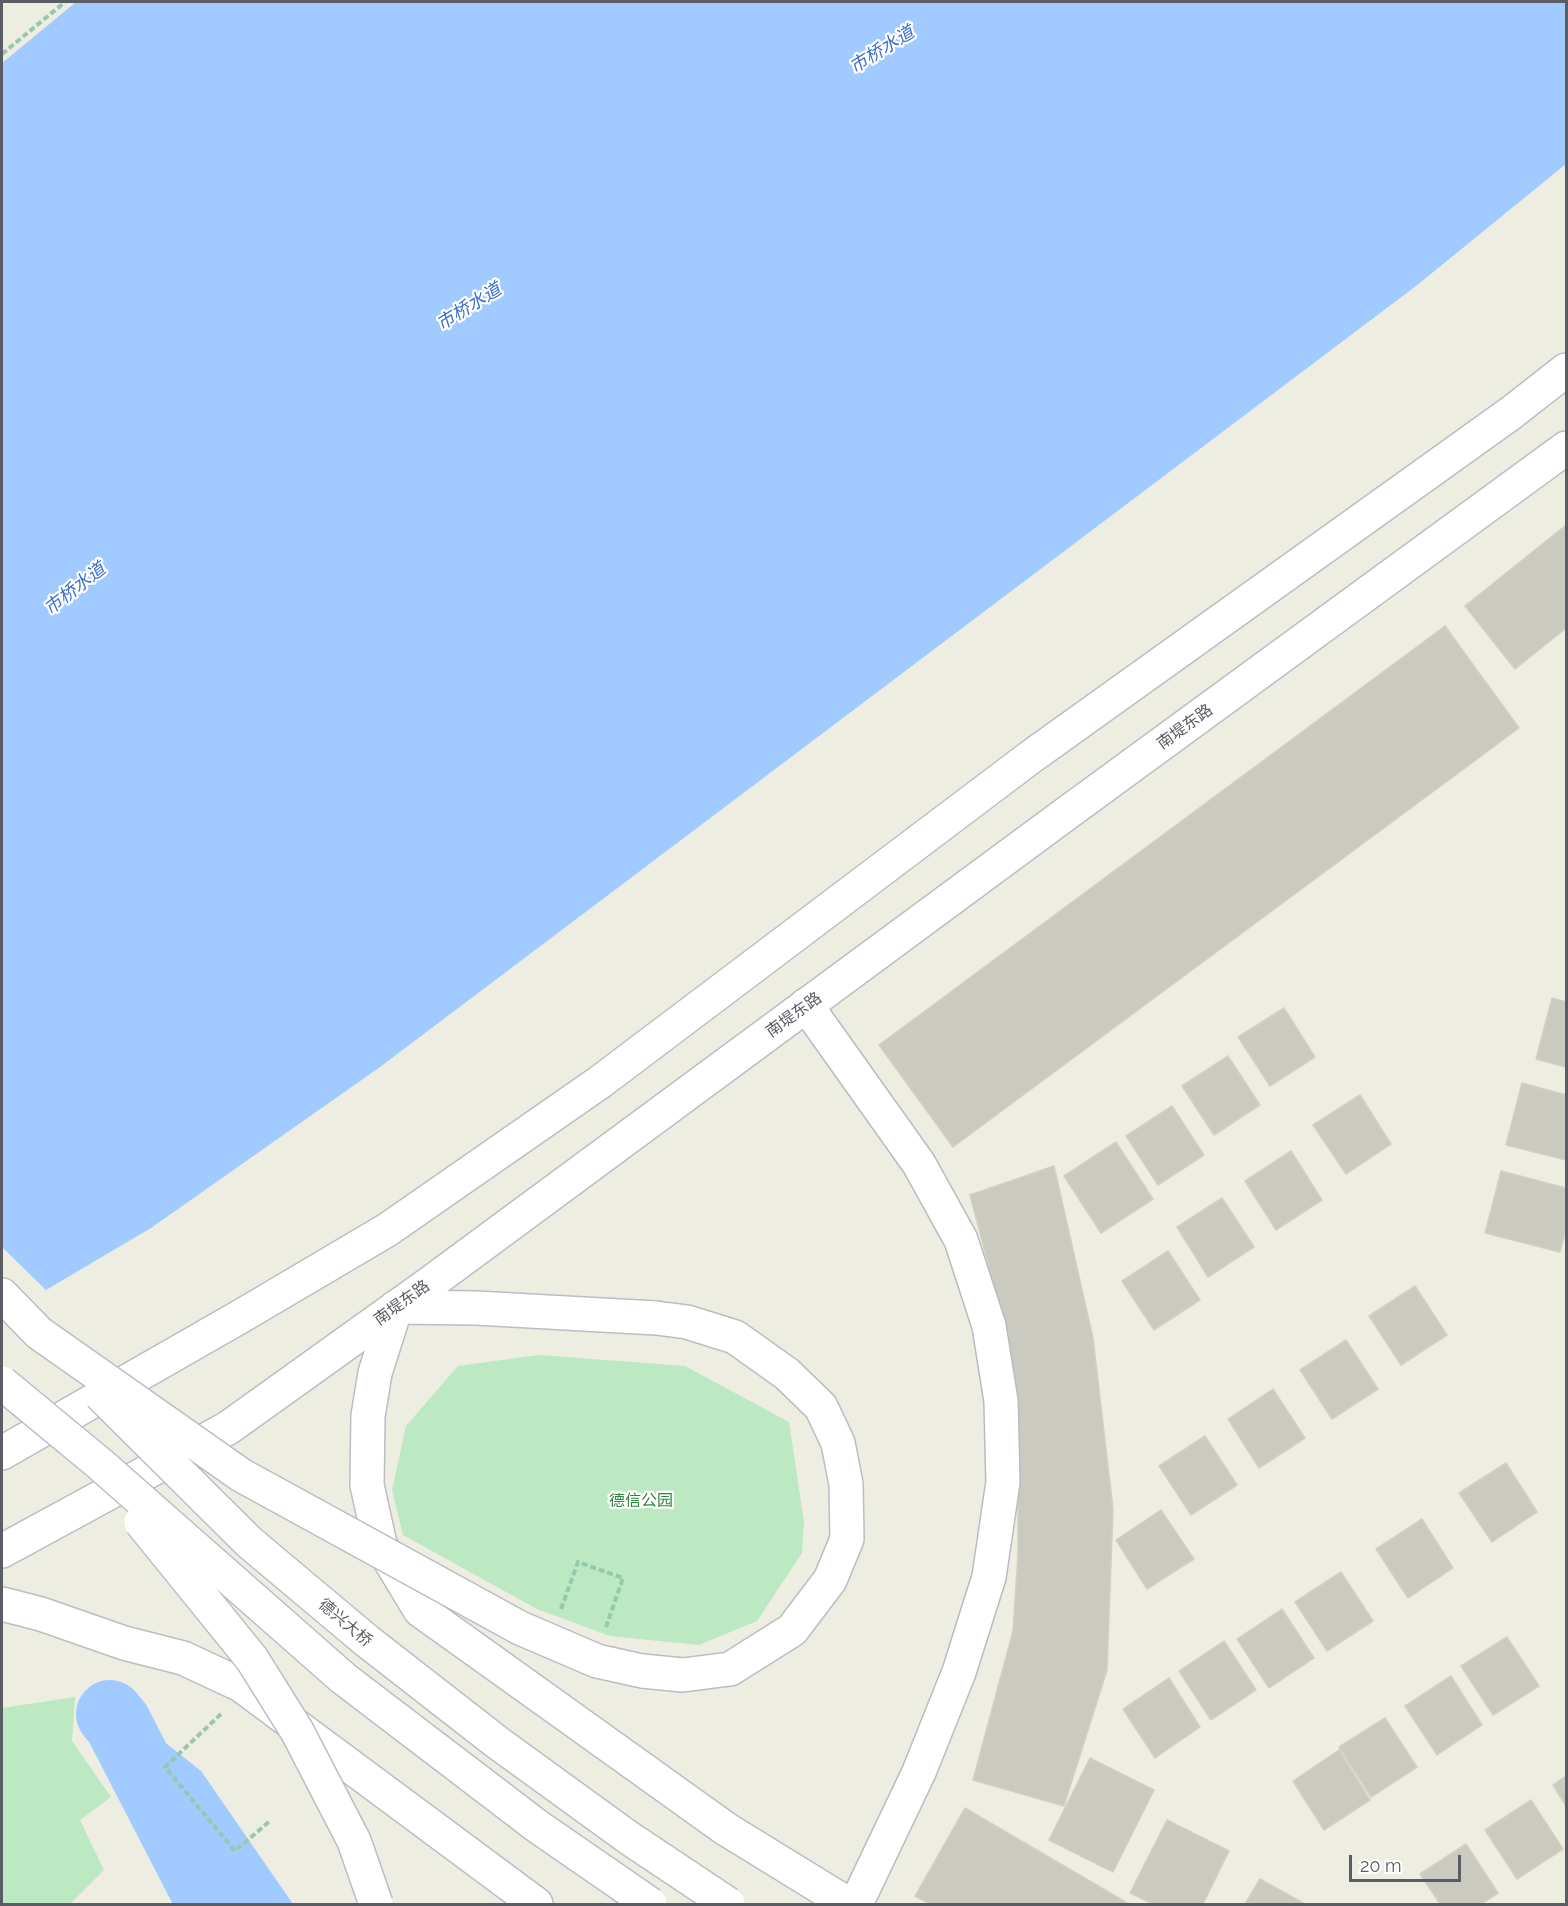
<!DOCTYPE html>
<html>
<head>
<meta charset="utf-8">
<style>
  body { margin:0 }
  #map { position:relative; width:1568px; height:1906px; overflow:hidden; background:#eeede2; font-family:Raleway,sans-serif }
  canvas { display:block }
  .frame { position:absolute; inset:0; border:3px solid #5a5d64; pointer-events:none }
  .scale { position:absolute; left:1349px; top:1855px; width:112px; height:27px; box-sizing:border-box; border:3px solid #5a5d64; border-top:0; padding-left:8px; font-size:18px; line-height:21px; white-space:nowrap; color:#5a5d64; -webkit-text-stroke:4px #fff; paint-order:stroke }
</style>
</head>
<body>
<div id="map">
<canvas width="1568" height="1906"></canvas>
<div class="frame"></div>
<div class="scale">20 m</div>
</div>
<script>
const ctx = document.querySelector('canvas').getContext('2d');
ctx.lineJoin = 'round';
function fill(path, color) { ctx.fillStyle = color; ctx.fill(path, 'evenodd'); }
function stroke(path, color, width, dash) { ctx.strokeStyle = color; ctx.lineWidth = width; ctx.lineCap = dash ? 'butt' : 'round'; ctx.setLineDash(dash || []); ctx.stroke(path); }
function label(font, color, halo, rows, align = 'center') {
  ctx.font = font + ' Raleway,"Noto Sans SC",sans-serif'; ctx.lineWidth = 4.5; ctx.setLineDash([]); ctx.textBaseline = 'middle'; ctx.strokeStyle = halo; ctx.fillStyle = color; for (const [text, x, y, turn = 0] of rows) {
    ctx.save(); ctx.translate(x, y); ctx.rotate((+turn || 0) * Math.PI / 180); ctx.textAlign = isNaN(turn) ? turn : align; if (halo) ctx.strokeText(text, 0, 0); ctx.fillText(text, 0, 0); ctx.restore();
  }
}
const green = new Path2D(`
  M539 1355 685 1366 789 1422 804 1522 802 1553 757 1621 699 1645 610 1636 537 1609 403 1535 392 1490 406 1426 458 1366Z
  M75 1697 72 1741 111 1797 80 1820 104 1870 70 1904H2V1708Z`);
const water = new Path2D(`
  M76 2H1566V164L1416 286 380 1067 151 1228 2 1316V63Z
  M118 1724 162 1740 201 1771 293 1904H184L177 1876 122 1792 107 1765Z`);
const pier = new Path2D(`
  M2 1247 48 1292 2 1319Z`);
const river = new Path2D(`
  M110 1714 118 1724 211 1904`);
const building = new Path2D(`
  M1566 525V628L1515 669 1465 606Z
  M1445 626 1519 728 953 1147 879 1045Z
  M1552 998 1566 1002V1067L1536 1059Z
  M1284 1008 1315 1057 1270 1086 1238 1037Z
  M1228 1056 1260 1105 1214 1135 1182 1086Z
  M1522 1083 1566 1095V1160L1506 1145Z
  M1360 1095 1391 1144 1346 1174 1313 1125Z
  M1172 1106 1204 1155 1158 1185 1126 1136Z
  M1116 1142 1153 1199 1101 1233 1064 1176Z
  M1291 1151 1322 1200 1276 1230 1245 1181Z
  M1054 1166 1093 1338 1113 1509 1107 1670 1064 1806 973 1780 1013 1631 1018 1555V1456L999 1305 970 1195Z
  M1501 1171 1566 1188V1229L1560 1252 1485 1233Z
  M1222 1198 1254 1247 1208 1277 1177 1227Z
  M1168 1251 1200 1300 1154 1330 1122 1281Z
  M1415 1286 1447 1335 1401 1365 1369 1316Z
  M1346 1340 1378 1389 1332 1419 1300 1370Z
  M1273 1389 1305 1438 1259 1468 1228 1419Z
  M1205 1436 1237 1485 1191 1515 1159 1466Z
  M1506 1463 1537 1512 1492 1542 1459 1493Z
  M1161 1510 1194 1559 1147 1589 1116 1540Z
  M1422 1519 1453 1568 1408 1598 1376 1549Z
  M1341 1572 1373 1621 1327 1651 1295 1602Z
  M1282 1609 1314 1658 1269 1688 1237 1639Z
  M1507 1637 1539 1686 1493 1715 1461 1666Z
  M1224 1641 1256 1690 1211 1720 1179 1671Z
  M1451 1676 1482 1725 1437 1755 1405 1706Z
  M1169 1678 1200 1727 1155 1758 1123 1709Z
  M1385 1718 1417 1767 1371 1797 1339 1747Z
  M1339 1750 1370 1800 1324 1830 1293 1781Z
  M1090 1758 1154 1790 1113 1872 1049 1840Z
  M1566 1776V1806L1553 1785Z
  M1531 1800 1563 1849 1517 1879 1485 1830Z
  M965 1808 1129 1904H930L915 1896Z
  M1167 1820 1229 1851 1203 1904H1153L1130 1893Z
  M1466 1844 1498 1893 1481 1904H1440L1420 1874Z
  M1260 1879 1305 1904H1245Z`);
const path = new Path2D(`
  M2 54 65 2
  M561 1609 578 1562 623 1578 606 1627
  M221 1714 165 1767 235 1851 271 1820`);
const street = new Path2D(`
  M806 1005 919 1164 961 1240 989 1326 1001 1401 1003 1482 989 1577 959 1672 919 1772 856 1904`);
const secondary = new Path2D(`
  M2 1295 39 1333
  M656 1318 476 1308 396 1307 375 1373 368 1416 367 1485 380 1544 420 1610 726 1829 848 1904
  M2 1453 243 1315 387 1230 600 1082 1032 756 1511 413 1566 370
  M2 1551 228 1428 429 1284 1067 813 1566 448
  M2 1604 41 1614 124 1643 183 1658 241 1685 536 1904`);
const secondaryBridge = new Path2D(`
  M39 1333 241 1475 520 1628 597 1661 642 1671 683 1675 730 1669 792 1630 830 1580 847 1539 846 1484 838 1443 821 1407 787 1374 735 1337 687 1322 656 1318
  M2 1383 100 1464 343 1678 537 1826 650 1904
  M100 1394 249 1542 367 1641 498 1743 629 1838 728 1904
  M141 1522 252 1659 297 1731 354 1841 376 1904`);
const streetNames = [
  ["南堤东路",1185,727,-36],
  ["南堤东路",794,1015,-36],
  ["南堤东路",402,1303,-36],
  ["德兴大桥",345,1623,40]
];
const parkNames = [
  ["德信公园",641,1501]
];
const waterNames = [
  ["市桥水道",882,50,-32],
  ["市桥水道",469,307,-32],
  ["市桥水道",75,589,-38]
];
fill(green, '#bce8c2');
fill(water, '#a1caff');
fill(pier, '#eeede2');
stroke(river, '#a1caff', 68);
fill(building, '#cbcac1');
stroke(building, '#d3d0c0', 1.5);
stroke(street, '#babbc2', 36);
stroke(secondary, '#babdc4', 36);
stroke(path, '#94c9ab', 4, [6, 3]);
stroke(street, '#fff', 33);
stroke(secondary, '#fff', 33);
stroke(secondaryBridge, '#babdc4', 36, []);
stroke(secondaryBridge, '#fff', 33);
label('16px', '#5a5d64', '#fff', streetNames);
label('16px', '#2e873e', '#fff', parkNames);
label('italic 18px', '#3b6fcb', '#fff', waterNames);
</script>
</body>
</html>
